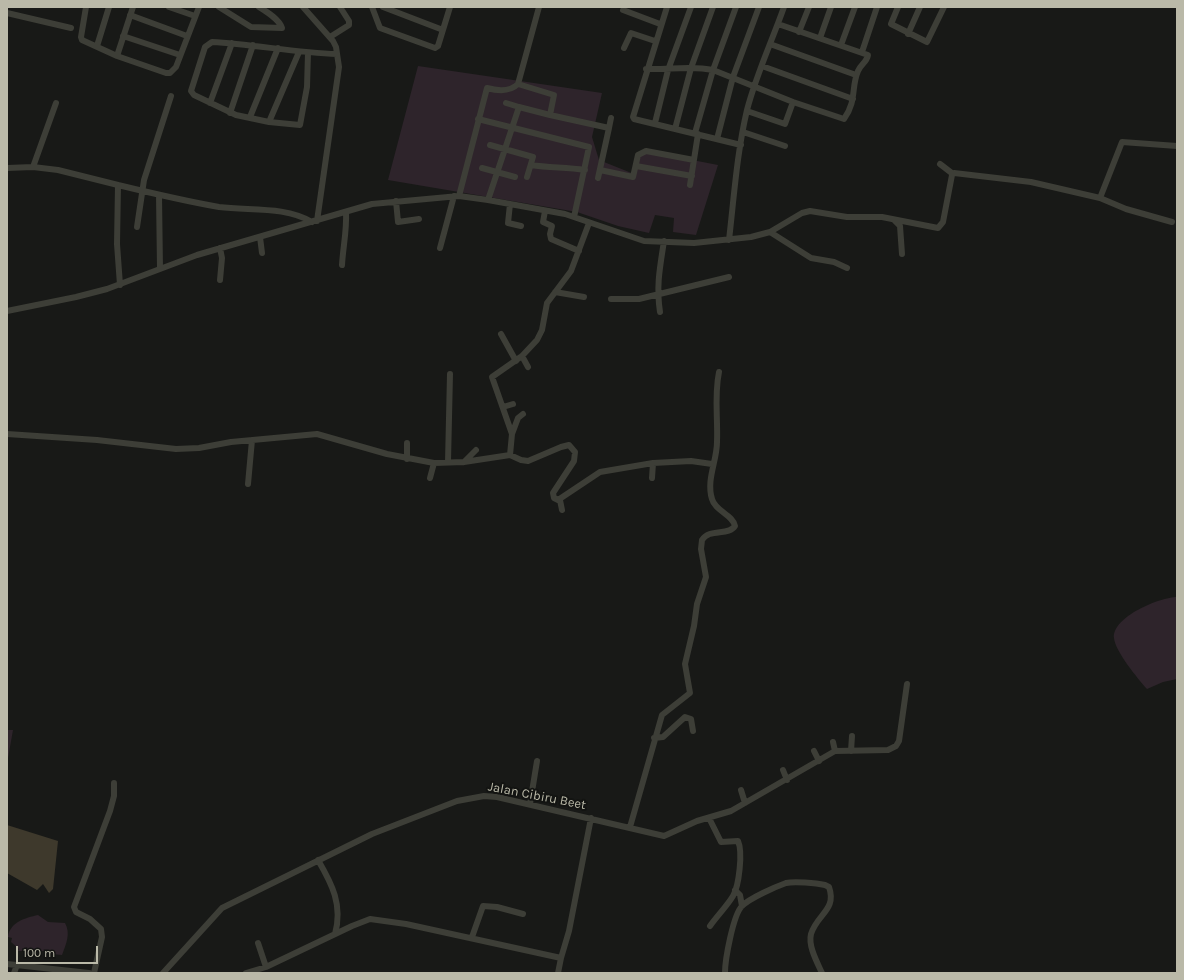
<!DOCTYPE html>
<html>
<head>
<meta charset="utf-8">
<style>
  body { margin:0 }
  #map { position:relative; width:1184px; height:980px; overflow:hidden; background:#181917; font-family:Karla,sans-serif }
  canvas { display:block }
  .frame { position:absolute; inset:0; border:8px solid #bab9a8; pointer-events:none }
  .scale { position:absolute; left:16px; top:946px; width:82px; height:18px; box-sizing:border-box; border:2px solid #bab9a8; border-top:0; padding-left:5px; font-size:12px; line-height:14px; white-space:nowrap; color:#bab9a8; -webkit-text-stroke:3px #131412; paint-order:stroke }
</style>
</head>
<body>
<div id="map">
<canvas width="1184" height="980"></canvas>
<div class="frame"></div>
<div class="scale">100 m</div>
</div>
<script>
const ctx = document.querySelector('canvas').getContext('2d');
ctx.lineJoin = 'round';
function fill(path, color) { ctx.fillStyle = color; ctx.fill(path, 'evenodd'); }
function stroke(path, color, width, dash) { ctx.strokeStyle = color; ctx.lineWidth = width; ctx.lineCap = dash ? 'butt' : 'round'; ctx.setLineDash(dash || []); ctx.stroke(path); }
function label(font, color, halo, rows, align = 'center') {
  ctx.font = font + ' Karla,sans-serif'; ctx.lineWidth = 4; ctx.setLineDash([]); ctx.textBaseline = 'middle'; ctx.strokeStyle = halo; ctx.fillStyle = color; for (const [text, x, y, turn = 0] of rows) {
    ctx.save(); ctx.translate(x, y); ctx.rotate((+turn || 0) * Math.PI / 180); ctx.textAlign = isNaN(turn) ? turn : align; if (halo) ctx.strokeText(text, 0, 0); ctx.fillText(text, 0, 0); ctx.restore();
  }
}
const green = new Path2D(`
  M418 66 602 93 592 137 599 160 634 174 641 150 718 165 696 235 673 232 674 218 655 215 649 233 618 226 577 212 388 180Z
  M1177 597V679L1163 682 1147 689C1138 679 1115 651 1114 638 1112 617 1160 597 1177 597Z
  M7 730H13L7 764Z
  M38 915 48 922 65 923C71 934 66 944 62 955L52 954 48 951H18L19 949 11 942 12 938 8 937C10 922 25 918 38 915Z`);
const water = new Path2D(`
  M7 825 58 841 53 889 49 893 43 884 37 890 7 873Z`);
const street = new Path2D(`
  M86 7 81 37 82 40 117 56 166 73H170L176 67 199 7
  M169 7 195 16
  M219 7 251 27 282 28C279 19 267 12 259 7
  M303 7 333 41 336 47 339 67 317 221
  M372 7 380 28 435 48 438 46 450 7
  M383 7 443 30
  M667 7 633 117 634 119 741 145
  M898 7 891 24 927 42 944 7
  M623 10 660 24
  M7 13 71 28
  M130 15 187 36
  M799 32 809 7
  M908 34 920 7
  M123 36 180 55
  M330 37 349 25V21L340 7
  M820 38 831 7
  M770 44 856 75
  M841 45 855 7
  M97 46 109 7
  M624 48 631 33 655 41
  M862 52 877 7
  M308 53 307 87 300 125 269 122 236 115 194 95 191 91 205 47 212 42C254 44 295 53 337 54
  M117 56 133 7
  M762 66 853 99
  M646 69C668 70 691 65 713 70L793 102 844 119C857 101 851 87 858 71 861 64 867 62 868 55L778 24
  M518 84 554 95 550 115
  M56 103 33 167 58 170 118 185 117 244 120 285
  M210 103 232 43
  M519 107 550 115 609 128 611 118
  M747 111 785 124 793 102
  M230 113 253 45
  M250 117 278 48
  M478 119 589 147 574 217
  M269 122 299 52
  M655 123 668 70 691 7
  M675 129 691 68 713 7
  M743 132 785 146
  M695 133 713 70 736 7
  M717 139 733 77 759 7
  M490 145 533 157 527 177
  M940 164 953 174
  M531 165C550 168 566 167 585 170
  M636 166 692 176
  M7 168 33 167
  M482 168 515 177
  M600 170 633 177 638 155 646 151 694 160
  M598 178 609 128
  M118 185C151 193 185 201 219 207 250 211 285 206 312 222
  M690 185 698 134
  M159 195 160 269
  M459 196 487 88C498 91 510 92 518 84L539 7
  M1100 198 1126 209 1172 222
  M488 200 519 107 506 103
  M396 201 398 222 419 219
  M510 204 508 223 521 226
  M545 211 543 222 552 226 550 234 551 239 579 251
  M894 220 900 226 902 254
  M137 227 144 180 171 96
  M770 232 811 258 834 262 847 268
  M260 237 262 253
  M729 240C734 197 737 152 747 110 756 75 772 41 784 7
  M440 248 454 196
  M342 265C343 247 347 230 346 212
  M220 280 222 258 220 248
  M555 292 584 297
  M611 299H639L729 277
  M7 311 76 297 107 289 197 255 372 204 459 196 488 200 565 214 644 241 694 243 751 237 770 232 802 213 810 211 847 217H882L938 228 943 222 952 175 954 173 1031 182 1100 198 1122 142 1177 146
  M660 312C656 286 660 267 664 241
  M501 334 516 361
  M522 356 528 367
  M503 407 513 404
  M7 434 97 440 176 449 199 448 231 442 317 434 387 454 434 463 464 462 510 455 521 460 528 461 561 447 569 445 575 452 574 461 553 493 554 498 558 500 600 472 653 463 691 461 712 464
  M512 434 518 418 523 414
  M407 443V459
  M510 455 512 434 492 377 522 356 537 340 542 330 547 303 571 271 589 223
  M448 462 450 374
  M464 462 476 450
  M430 478 434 463
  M652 478 653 463
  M248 484 252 440
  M560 500 562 510
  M654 738 663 737 685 717 691 719 693 731
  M833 742 835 751
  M814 751 819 761
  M851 751 852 736
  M783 770 787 780
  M741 790 745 803
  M530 804 537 761
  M709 818 721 842 738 841C743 852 739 886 733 896 727 906 717 916 710 926
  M630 827 662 715 690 693 685 664 694 626 697 604 706 577 701 549 702 540C709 528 729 536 735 526 733 515 715 511 712 499 706 480 717 461 717 442 718 417 714 396 719 372
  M318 860C332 884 343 905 335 934
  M735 890 740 895 742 906
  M472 937 483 906 497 907 523 914
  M258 943 266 967
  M561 958 569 931 591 818
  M7 964 89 973
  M14 973 17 965
  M94 973 102 937 101 929 90 919 76 912 74 907 110 811 114 796V783
  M163 973 222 908 372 834 457 801 484 796 497 797 664 836 697 821 731 811 835 751 888 750 896 746 899 741 907 684
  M246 973 266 967 352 926 370 919 406 924 561 958 558 973
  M725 973C725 960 733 915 742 906 750 898 775 887 786 883 794 881 816 883 825 885L829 887C837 910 817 914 811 934 808 946 817 962 822 973`);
const streetNames = [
  ["Jalan Cibiru Beet",537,796,11]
];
fill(green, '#2e242b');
fill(water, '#3e392c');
stroke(street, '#3d3e37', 6);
label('13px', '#bab9a8', '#131412', streetNames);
</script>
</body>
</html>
